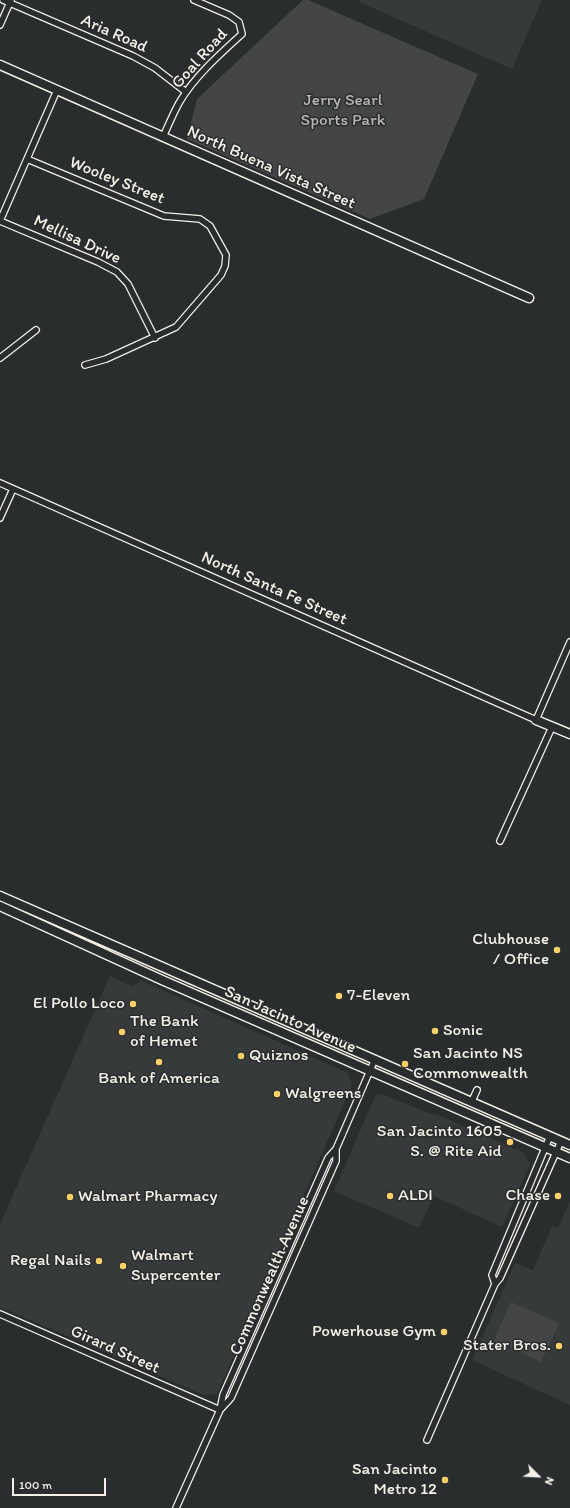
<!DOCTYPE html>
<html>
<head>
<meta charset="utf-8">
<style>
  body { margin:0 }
  #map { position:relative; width:570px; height:1508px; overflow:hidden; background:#2a2d2e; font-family:Itim,sans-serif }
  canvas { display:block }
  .north { position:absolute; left:518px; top:1456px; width:40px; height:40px; -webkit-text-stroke:3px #2a2d2e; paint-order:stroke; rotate:114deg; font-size:11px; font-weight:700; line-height:16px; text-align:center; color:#f4f1e8 }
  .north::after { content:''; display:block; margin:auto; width:14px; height:18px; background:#f4f1e8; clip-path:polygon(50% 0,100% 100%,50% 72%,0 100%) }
  .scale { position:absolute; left:12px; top:1478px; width:94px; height:18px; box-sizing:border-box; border:2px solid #f4f1e8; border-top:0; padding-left:5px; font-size:12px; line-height:14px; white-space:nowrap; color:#f4f1e8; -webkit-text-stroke:3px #2a2d2e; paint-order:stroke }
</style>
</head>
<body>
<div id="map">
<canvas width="570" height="1508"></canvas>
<div class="north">N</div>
<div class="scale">100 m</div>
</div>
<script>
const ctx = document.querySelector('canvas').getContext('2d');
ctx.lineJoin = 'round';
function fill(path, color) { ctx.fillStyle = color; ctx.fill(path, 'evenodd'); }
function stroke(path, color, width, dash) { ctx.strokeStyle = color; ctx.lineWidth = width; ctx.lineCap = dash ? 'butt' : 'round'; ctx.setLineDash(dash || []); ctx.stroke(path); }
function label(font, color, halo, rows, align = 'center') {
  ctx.font = font + ' Itim,sans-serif'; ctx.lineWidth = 3; ctx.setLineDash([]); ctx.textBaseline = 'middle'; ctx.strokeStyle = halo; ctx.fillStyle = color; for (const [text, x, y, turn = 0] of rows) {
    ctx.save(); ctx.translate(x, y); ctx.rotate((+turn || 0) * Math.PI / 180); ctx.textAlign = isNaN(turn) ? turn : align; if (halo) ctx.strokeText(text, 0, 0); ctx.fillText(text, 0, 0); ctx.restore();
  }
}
const built = new Path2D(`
  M360 0H542L512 69 359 2Z
  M110 976 131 986 142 981 348 1073 352 1085 217 1394 204 1395 0 1307V1224Z
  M376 1094 385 1095 428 1113 438 1115 524 1153 530 1165 502 1227 434 1196 419 1228 334 1191Z
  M570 1201V1405L472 1360 515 1263 533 1270 552 1226 558 1228Z`);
const green = new Path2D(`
  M303 0H308L478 74 424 199 370 219 187 139 197 99Z
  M511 1302 556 1322 558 1325 541 1362 501 1342 496 1351 490 1349Z`);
const street = new Path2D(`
  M3 0 133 56 155 68 186 92
  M0 25 11 0
  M163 137C168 126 173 114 179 103 194 77 220 54 242 34L239 22 229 15 194 0
  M27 159 164 216 200 219 210 226 226 255 225 266 221 275 176 327 106 359 85 365
  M0 221 98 262 117 272 128 284 155 338
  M0 221 57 90
  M0 358 36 330
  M0 483 536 720 570 642
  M0 518 13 489
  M500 841 552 727
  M472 1101 477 1090
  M495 1284 492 1275 550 1136
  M0 1314 220 1410
  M220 1410 231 1398 336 1161V1149
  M427 1440 495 1284 500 1278 561 1141
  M176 1508 220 1410 223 1395 328 1158 336 1149 375 1059`);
const secondary = new Path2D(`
  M0 65 529 298
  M536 720 570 734
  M0 896 570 1145
  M0 906 162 980 570 1158`);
const markers = [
  [557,950,4,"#ffd166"],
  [339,996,4,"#ffd166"],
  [133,1004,4,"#ffd166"],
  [435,1031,4,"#ffd166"],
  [122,1032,4,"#ffd166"],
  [241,1056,4,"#ffd166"],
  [159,1062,4,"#ffd166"],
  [405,1064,4,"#ffd166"],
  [277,1094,4,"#ffd166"],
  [510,1142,4,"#ffd166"],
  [390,1196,4,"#ffd166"],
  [558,1196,4,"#ffd166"],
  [70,1197,4,"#ffd166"],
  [99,1261,4,"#ffd166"],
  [123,1266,4,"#ffd166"],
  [444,1332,4,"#ffd166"],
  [559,1346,4,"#ffd166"],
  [445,1480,4,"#ffd166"]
];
const streetNames = [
  ["Aria Road",114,34,24],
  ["Goal Road",200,59,-48],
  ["North Buena Vista Street",271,168,24],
  ["Wooley Street",117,181,22],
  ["Mellisa Drive",77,240,25],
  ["North Santa Fe Street",274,589,24],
  ["San Jacinto Avenue",290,1020,24],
  ["Commonwealth Avenue",270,1276,-66],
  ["Girard Street",115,1350,24]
];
const parkNames = [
  ["Jerry Searl",343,101],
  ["Sports Park",343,121]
];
const poiNames = [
  ["Clubhouse",549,940,"right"],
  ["/ Office",549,960,"right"],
  ["7-Eleven",347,996],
  ["El Pollo Loco",125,1004,"right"],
  ["The Bank",130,1022],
  ["of Hemet",130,1042],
  ["Sonic",443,1031],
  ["San Jacinto NS",413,1054],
  ["Commonwealth",413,1074],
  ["Quiznos",249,1056],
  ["Bank of America",159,1079,"center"],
  ["Walgreens",285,1094],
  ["San Jacinto 1605",502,1132,"right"],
  ["S. @ Rite Aid",502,1152,"right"],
  ["ALDI",398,1196],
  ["Chase",550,1196,"right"],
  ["Walmart Pharmacy",78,1197],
  ["Walmart",131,1256],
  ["Supercenter",131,1276],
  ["Regal Nails",91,1261,"right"],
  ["Powerhouse Gym",436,1332,"right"],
  ["Stater Bros.",551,1346,"right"],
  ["San Jacinto",437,1470,"right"],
  ["Metro 12",437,1490,"right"]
];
fill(built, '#373a3a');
fill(green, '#444645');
stroke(street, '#f4f1e8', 8);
stroke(secondary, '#f4f1e8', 11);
stroke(street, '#2a2d2e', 5.5);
stroke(secondary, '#2a2d2e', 8);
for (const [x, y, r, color] of markers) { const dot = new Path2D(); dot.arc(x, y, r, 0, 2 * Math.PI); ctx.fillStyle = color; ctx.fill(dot); stroke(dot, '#2a2d2e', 1.5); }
label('17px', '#f4f1e8', '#2a2d2e', streetNames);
label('17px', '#b6b5af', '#2a2d2e', parkNames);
label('17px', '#f4f1e8', '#2a2d2e', poiNames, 'left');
</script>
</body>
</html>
